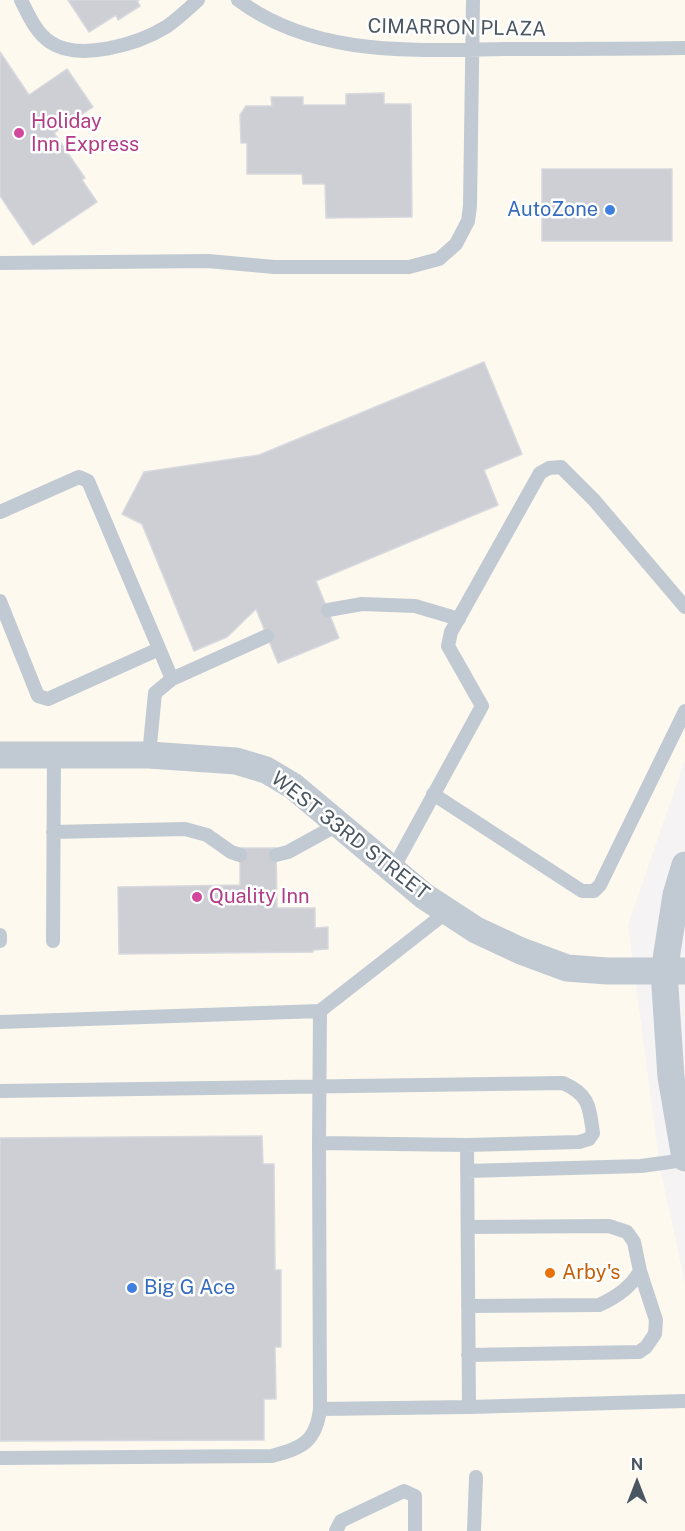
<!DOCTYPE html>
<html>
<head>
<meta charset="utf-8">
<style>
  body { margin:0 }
  #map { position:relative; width:685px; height:1531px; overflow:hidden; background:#f5f3f3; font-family:"Public Sans",sans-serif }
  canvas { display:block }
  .north { position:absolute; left:607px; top:1453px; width:60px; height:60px; -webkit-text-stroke:4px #fff; paint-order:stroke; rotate:0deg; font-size:16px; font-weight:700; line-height:24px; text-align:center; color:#4a5661 }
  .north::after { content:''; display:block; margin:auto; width:21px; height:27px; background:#4a5661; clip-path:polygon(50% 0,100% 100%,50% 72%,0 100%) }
</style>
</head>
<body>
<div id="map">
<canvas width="685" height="1531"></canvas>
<div class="north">N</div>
</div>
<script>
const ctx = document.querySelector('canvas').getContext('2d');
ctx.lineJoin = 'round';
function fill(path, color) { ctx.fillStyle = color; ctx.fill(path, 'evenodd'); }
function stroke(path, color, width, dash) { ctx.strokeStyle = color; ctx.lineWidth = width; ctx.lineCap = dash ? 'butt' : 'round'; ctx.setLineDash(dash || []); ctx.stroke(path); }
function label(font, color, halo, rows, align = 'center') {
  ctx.font = font + ' "Public Sans",sans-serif'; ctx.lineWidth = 5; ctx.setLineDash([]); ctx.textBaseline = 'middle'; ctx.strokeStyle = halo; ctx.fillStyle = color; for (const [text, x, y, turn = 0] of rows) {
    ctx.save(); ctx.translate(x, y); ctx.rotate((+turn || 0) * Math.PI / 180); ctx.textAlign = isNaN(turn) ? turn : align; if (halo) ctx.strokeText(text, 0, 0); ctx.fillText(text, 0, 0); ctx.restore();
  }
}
const commercial = new Path2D(`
  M0 0H685V760L628 925 660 1168 685 1283V1531H0Z`);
const building = new Path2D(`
  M68 0H139L137 1 140 6 118 20 116 15 89 32Z
  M0 52 29 95 67 69 93 107 54 133 85 178 82 180 97 202 33 245 0 196Z
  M384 93V104H411L412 217 326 218 325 184H303L302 174H247V143H241L240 115 246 106H272L271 97H303V105H346V94Z
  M542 169H672V241H542Z
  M484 362 522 454 484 470 498 505 316 581 339 638 278 663 256 609 227 637 194 651 142 524 122 514 144 472 259 455Z
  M240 848H276L277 908H315V928L328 927V949L313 950V952L119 954 118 887 240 885Z
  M262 1136 263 1164H274L275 1270H281V1347H275L276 1399H264V1440L0 1441V1138Z`);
const service = new Path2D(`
  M21 0C28 14 36 33 50 42 79 62 138 44 166 27 177 20 188 9 198 0
  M238 0C316 58 414 50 506 49 566 49 625 49 685 48
  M0 263 208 261 274 267H409L439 259 456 244 468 221 470 206 473 0
  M0 512 79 477 88 481 172 679
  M0 601 38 696 48 699 159 649
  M328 610 362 604 415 606 459 619
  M149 755 155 693 172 679 267 636
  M433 794 582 891H594L600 885 685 711
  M53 832 185 829 207 835 231 852 240 855
  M276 855 288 852 339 824
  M393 869 482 706 448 646 451 632 540 473 549 468 561 467 594 500 685 607
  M0 935V941
  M53 941 54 755
  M0 1022 320 1011 448 911
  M0 1091 563 1083C590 1095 589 1107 593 1133L589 1139 579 1142 467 1145 319 1143
  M467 1145 469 1407 685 1401
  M467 1171 641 1166 685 1160
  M468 1227 609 1226 627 1232 634 1242 640 1271 656 1320 655 1334 646 1347 639 1352 468 1355
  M468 1306 599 1305C615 1298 631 1287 640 1271
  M320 1409 469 1407
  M0 1458 272 1456C302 1448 316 1442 320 1409L319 1143 320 1011
  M336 1531 341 1521 404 1491 415 1496V1531
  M474 1531 476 1477`);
const minor = new Path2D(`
  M0 755H149L236 761 266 770 293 786 424 896 476 930 521 951 567 968 607 971H685
  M685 865 676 895 664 972 671 1077 685 1158`);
const markers = [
  [19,133,6,"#d1479c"],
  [610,210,6,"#3f7fe0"],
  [197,897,6,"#d1479c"],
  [550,1273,6,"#e8710a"],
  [132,1288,6,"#3f7fe0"]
];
const streetNames = [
  ["CIMARRON PLAZA",457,28,1],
  ["WEST 33RD STREET",350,836,38]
];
const hotelNames = [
  ["Holiday",31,122],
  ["Inn Express",31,145],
  ["Quality Inn",209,897]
];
const shopNames = [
  ["AutoZone",598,210],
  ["Big G Ace",144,1288,"left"]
];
const foodNames = [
  ["Arby's",562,1273]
];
fill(commercial, '#fdf9ef');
fill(building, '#cdcfd5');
stroke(building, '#d7d9de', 1.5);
stroke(service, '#c1cad2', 14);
stroke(minor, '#c1cad2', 27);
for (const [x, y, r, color] of markers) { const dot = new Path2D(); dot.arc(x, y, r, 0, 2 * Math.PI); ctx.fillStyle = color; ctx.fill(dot); stroke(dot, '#fff', 2); }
label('20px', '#4a5661', '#fff', streetNames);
label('20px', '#b23c85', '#fff', hotelNames, 'left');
label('20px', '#366cbe', '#fff', shopNames, 'right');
label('20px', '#c56008', '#fff', foodNames, 'left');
</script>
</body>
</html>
